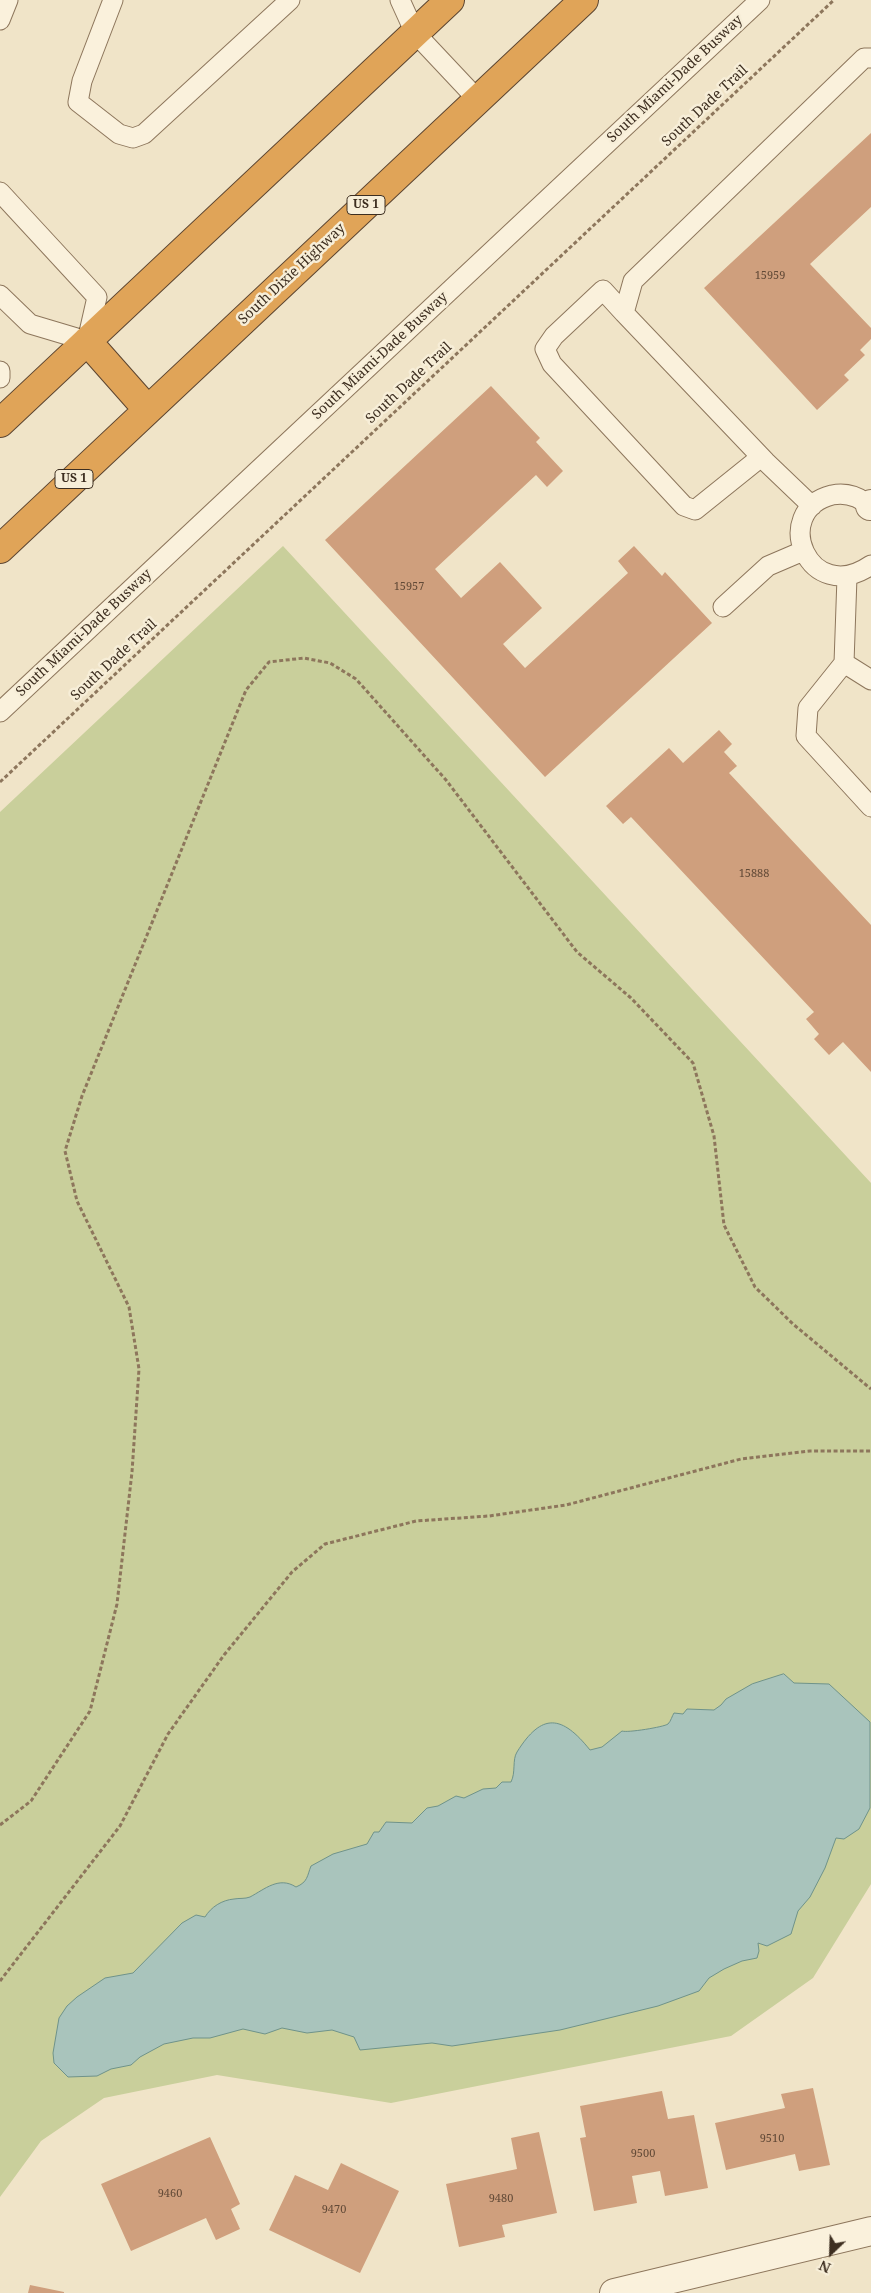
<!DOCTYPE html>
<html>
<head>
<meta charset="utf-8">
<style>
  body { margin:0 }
  #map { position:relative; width:871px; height:2293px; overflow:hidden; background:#f0e4c8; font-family:"Noto Serif",serif }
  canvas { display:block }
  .north { position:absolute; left:806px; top:2228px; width:50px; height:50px; -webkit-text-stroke:4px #f7eed8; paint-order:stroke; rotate:204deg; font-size:14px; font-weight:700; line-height:20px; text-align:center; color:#3d2e20 }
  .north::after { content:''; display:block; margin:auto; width:18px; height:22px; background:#3d2e20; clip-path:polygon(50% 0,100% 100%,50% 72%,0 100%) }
</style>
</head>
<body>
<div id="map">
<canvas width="871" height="2293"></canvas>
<div class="north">N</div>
</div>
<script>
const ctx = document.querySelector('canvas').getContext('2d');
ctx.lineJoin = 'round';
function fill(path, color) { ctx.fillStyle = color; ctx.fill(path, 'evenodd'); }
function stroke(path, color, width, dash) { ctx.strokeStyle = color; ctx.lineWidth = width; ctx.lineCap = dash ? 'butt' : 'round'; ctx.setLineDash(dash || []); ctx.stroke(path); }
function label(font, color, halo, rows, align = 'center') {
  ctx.font = font + ' "Noto Serif",serif'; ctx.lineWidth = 5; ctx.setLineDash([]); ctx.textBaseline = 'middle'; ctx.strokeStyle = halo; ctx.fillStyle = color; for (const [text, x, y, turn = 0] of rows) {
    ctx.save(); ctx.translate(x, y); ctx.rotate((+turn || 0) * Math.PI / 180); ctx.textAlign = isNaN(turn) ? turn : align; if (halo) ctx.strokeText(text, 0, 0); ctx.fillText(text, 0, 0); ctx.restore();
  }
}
const green = new Path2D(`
  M283 546 871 1183V1884L813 1978 731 2036 391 2103 217 2075 104 2098 41 2141 0 2197V812Z`);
const water = new Path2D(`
  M784 1674 794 1683 829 1684 870 1722V1808L859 1829 844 1839 836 1838 825 1868 810 1897 798 1911 791 1934 767 1946 758 1943 759 1951 757 1958 742 1961 724 1969 709 1978 699 1991 658 2006 560 2030 452 2046 432 2043 360 2050 354 2037 332 2030 307 2033 282 2028 265 2034 243 2029 210 2038H193L164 2044 140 2057 131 2065 111 2069 97 2076 68 2077 54 2063 53 2053 59 2018 67 2006 77 1997 105 1978 133 1973 182 1923 196 1915 205 1917C211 1907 222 1900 234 1899 239 1898 245 1899 250 1897 265 1889 279 1876 296 1887 308 1882 307 1876 311 1866L333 1854 367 1844 374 1832H379L386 1822 412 1823 427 1808 438 1806 456 1796 464 1798 483 1789 496 1788 502 1782H511C516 1772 512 1760 517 1752 542 1712 562 1715 590 1750L602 1747 622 1731C627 1733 664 1727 668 1724 671 1721 672 1716 674 1713L683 1714 687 1709 714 1710 721 1705 726 1699 752 1684Z`);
const building = new Path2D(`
  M871 133V207L810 264 871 328V339L860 350 865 355 844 375 849 380 817 410 704 288Z
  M491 386 540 438 536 442 563 471 547 487 536 475 435 569 461 598 500 562 542 608 503 644 525 668 628 573 618 561 634 546 662 576 665 572 712 623 545 777 325 540Z
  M719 730 732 744 724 752 737 766 729 773 871 925V1072L843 1042 829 1055 814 1039 819 1034 806 1019 814 1012 631 817 623 824 606 806 669 748 683 763Z
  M813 2088 830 2165 799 2171 795 2154 726 2170 715 2123 785 2108 781 2094Z
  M662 2091 668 2119 694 2115 708 2188 665 2196 660 2171 632 2176 637 2203 594 2211 580 2138 586 2137 580 2106Z
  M539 2132 557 2213 502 2225 505 2237 459 2247 446 2184 517 2169 511 2138Z
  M210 2137 240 2204 231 2209 240 2229 216 2240 206 2218 131 2251 101 2184Z
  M341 2163 399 2191 360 2273 269 2230 295 2175 328 2190Z
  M30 2285 64 2292V2293H28Z`);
const path = new Path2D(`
  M0 782 834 0
  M0 1825 31 1801 90 1711 117 1604 132 1472 139 1369 129 1307 77 1201 65 1151 82 1096 246 690 269 662 304 658 330 663 356 679 446 780 577 952 631 998 693 1063 714 1136 724 1225 755 1287 793 1324 871 1389
  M0 1981 120 1826 168 1734 224 1655 292 1572 325 1544 416 1521 489 1516 566 1505 741 1459 810 1451H871`);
const lane = new Path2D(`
  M113 0 82 81 78 102 119 134 133 138 144 134 290 0
  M400 0 415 33 478 100
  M0 20 8 0
  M0 192 97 297 87 341 30 324 0 295
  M624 313 603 290 554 336 545 349 552 364 684 506 695 510 761 457
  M0 371V378
  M812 506 766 462 624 313 633 281 864 58H871
  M871 507C860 497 847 492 832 495 769 511 809 608 871 565
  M847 577 844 663 808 708 806 736 871 807
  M723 607 768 566 803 551
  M844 663 871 680
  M0 712 760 0`);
const street = new Path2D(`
  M870 506 871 504
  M614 2293 871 2231`);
const highway = new Path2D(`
  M87 341 148 410
  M0 423 450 0
  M0 549 584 0`);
const numberNames = [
  ["15959",770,276],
  ["15957",409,587],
  ["15888",754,874],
  ["9510",772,2139],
  ["9500",643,2154],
  ["9460",170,2194],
  ["9480",501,2199],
  ["9470",334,2210]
];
const shields = [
  [366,205,38],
  [74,479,38]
];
const shieldNames = [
  ["US 1",366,205],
  ["US 1",74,479]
];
const streetNames = [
  ["South Miami-Dade Busway",675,79,-43],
  ["South Dade Trail",705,106,-43],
  ["South Dixie Highway",292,274,-43],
  ["South Miami-Dade Busway",380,356,-43],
  ["South Dade Trail",409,383,-43],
  ["South Miami-Dade Busway",84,633,-43],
  ["South Dade Trail",114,660,-43]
];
fill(green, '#c9cf9b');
fill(water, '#a9c4bc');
stroke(water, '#6f938a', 1);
fill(building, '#cf9f7d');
stroke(lane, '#8d765c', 21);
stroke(street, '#8d765c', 30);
stroke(highway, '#5b4430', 30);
stroke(path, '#8d765c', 3, [4, 2.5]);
stroke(lane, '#faf1dc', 19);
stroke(street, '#faf1dc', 28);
stroke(highway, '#e0a458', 28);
label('11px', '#624a37', null, numberNames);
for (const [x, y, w] of shields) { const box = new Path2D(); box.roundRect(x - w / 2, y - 9.5, w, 19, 4); ctx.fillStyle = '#f7eed8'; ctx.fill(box); stroke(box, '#3d2e20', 1); }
label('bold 12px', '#3d2e20', null, shieldNames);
label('14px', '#3d2e20', '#f7eed8', streetNames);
</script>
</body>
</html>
